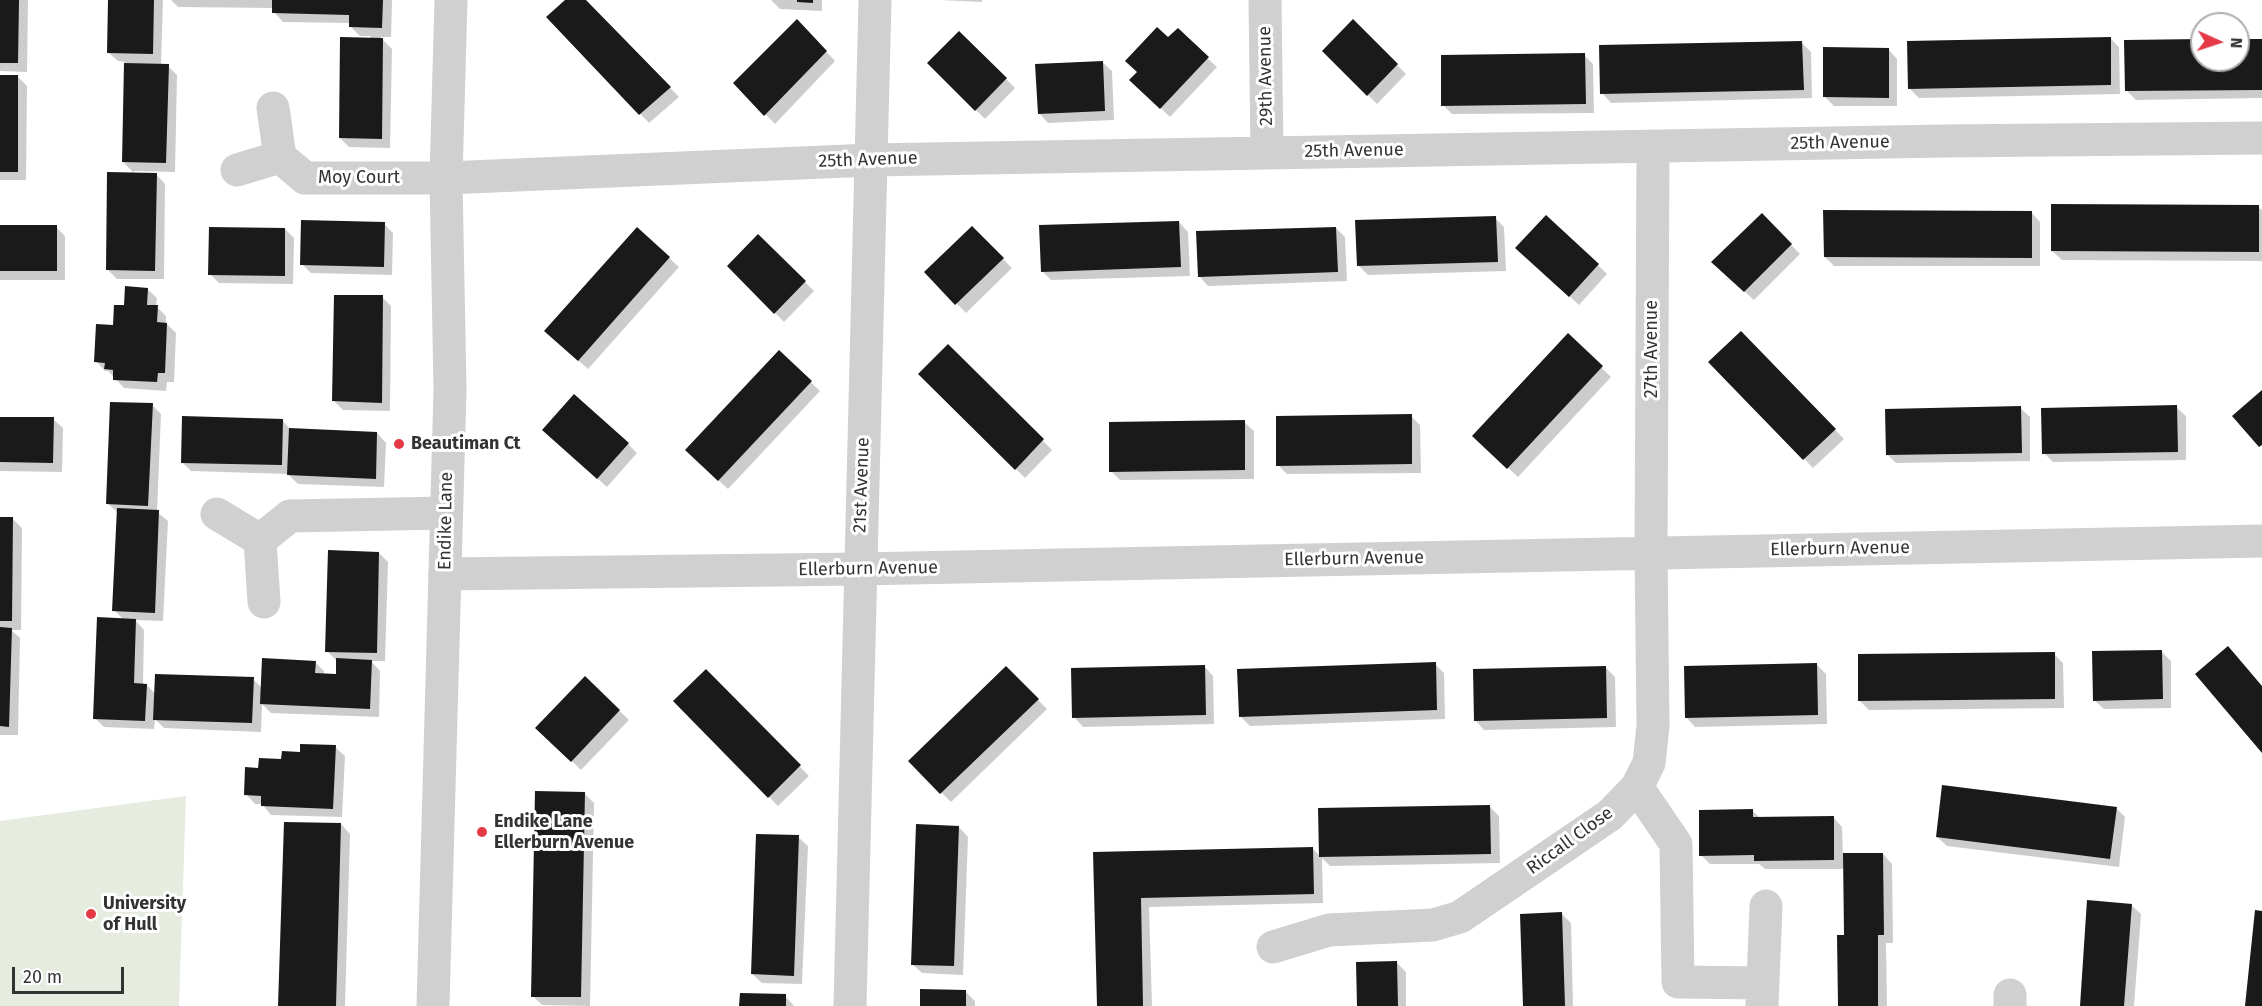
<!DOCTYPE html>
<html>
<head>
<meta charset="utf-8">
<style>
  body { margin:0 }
  #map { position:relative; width:2262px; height:1006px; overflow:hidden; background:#fff; font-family:"Fira Sans",sans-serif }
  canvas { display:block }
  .north { position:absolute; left:2190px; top:12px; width:60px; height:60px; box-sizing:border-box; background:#fff; border:2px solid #adadad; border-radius:50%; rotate:93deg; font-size:16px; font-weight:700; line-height:24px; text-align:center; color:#333 }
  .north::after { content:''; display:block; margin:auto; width:21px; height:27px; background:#e63946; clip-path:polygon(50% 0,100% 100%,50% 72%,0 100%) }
  .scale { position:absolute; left:12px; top:967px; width:112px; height:27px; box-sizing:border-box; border:3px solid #333; border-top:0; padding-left:8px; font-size:18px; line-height:21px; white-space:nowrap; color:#333; -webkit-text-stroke:4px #fff; paint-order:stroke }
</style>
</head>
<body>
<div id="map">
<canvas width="2262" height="1006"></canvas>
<div class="north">N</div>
<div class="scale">20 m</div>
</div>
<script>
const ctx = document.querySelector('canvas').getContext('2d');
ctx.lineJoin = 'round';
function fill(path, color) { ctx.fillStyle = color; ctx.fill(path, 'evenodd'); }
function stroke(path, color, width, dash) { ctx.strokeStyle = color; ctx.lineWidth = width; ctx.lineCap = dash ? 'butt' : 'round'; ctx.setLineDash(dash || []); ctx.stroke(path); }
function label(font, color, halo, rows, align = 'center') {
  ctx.font = font + ' "Fira Sans",sans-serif'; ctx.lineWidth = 6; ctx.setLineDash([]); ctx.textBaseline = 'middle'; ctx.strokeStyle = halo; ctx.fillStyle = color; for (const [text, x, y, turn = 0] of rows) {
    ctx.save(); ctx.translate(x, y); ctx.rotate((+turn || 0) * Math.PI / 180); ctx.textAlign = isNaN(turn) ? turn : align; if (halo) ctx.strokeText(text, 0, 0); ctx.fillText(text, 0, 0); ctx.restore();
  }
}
const green = new Path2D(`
  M186 796 179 1006H0V821Z`);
const shadow = new Path2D(`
  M0 0H28L27 72 0 71Z
  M110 0H163L161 65 168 66 177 75 175 172 134 171V173L123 162 125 62 118 61 108 52Z
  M171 0H392L391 37H380L392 49 390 148 349 147 340 138 371 36H360L351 27V23L283 22 274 12V8L178 7Z
  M568 0H585L679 97 649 123 549 17Z
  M771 0H822V11L780 9Z
  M941 0H982V2Z
  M797 21 835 61 775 124 735 83Z
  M1353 21 1406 74 1377 104 1324 51Z
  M959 33 1015 88 985 119 929 63Z
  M2110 38 2119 47 2120 94 1919 98 1910 89Z
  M1168 40 1207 58 1217 67 1170 117 1141 89Z
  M2238 40H2262V98L2136 100 2126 90 2202 41V60H2238Z
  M1802 43 1811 52 1812 98 1611 103 1602 93Z
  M1888 49 1897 59V106H1834L1825 97Z
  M1584 55 1593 64 1594 113 1452 114 1443 105Z
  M1102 62 1112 71 1114 120 1048 123 1039 113Z
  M0 77H18L27 86 26 180H0Z
  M156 174 165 184 164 279H117L107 269Z
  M2258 207 2262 210V261L2062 260 2052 251Z
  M2031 212 2040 222V266H1834L1825 257Z
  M1762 215 1800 254 1754 300 1722 271Z
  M1495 218 1504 227 1506 271 1368 275 1359 266Z
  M1179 222 1188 232 1190 276 1051 280 1042 271Z
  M384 224 393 233 392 275 311 273 302 264Z
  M0 226 56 227 65 236V280H0Z
  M972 228 1012 268 966 313 926 272Z
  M1336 228 1345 237 1347 281 1208 286 1199 276Z
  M285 229 294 238 293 284 219 283 210 274Z
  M637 229 679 267 588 369 555 340Z
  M758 236 814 291 784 322 729 266Z
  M1527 257 1598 265 1607 274 1579 305Z
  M147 289 157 298 156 306 166 316V323L176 333 174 382H167L166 391 124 388 108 371H105L96 361 125 307Z
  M382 297 391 306 390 411 343 410 334 401Z
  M1741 333 1844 439 1813 468 1710 362Z
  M1568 335 1611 377 1518 477 1483 445Z
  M948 346 1052 450 1025 478 920 374Z
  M779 352 820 391 728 489 696 459Z
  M152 405 161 414 157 512 168 521 163 621 135 620 144 630 143 685H147L156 695 253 679 262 688 315 662 324 671V675L338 676 336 660 327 651 379 553 388 562 385 661H371L380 671 379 717 271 713 262 704 261 732 164 728 155 719 154 729 104 727 95 718 124 620 114 610 118 513 107 503Z
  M2176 407 2186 416V460L2053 462 2044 453Z
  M2020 408 2030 417V461L1896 463 1887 454Z
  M1411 416 1420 425 1421 473 1287 474 1278 465Z
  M0 418 53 419 63 428 62 472 0 471Z
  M282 420 291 430 377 433 386 443 384 487 298 484 288 474 191 471 182 462Z
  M1244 422 1254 431V479L1120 480 1111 471Z
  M553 439 628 444 637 453 607 487Z
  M0 519H13L22 528 21 630H11L20 638 18 735H0Z
  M2162 652 2171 661V708L2104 709 2094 700Z
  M2054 654 2063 663 2064 708 1869 710 1860 701Z
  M1435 664 1444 673 1445 719 1250 726 1240 716Z
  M1817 665 1826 674 1827 724 1695 727 1686 717Z
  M1204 666 1213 676 1214 724 1083 727 1074 717Z
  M1006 668 1047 709 951 802 910 761Z
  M1606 668 1615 677 1616 727 1484 730 1475 720Z
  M706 671 809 776 778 806 675 701Z
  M585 678 629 720 581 770 537 727Z
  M335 747 345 756 342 817 271 815 262 804H255L246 794 260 769 301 754Z
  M584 793 594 803 590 1006 542 1005 533 996Z
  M1490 807 1499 816 1500 863 1330 866 1322 858 1323 903 1149 907 1152 1006H1099L1095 853 1312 848 1320 856Z
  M2116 808 2125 817 2119 867 1947 846 1937 837Z
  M1752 810 1761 819 1833 817 1842 827 1843 855 1883 854 1892 864 1893 943H1886L1887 1006H1840L1846 936 1845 869H1765L1759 864H1710L1701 855Z
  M341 824 350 834 345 1006H280Z
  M959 827 968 837 963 975 922 973 912 964Z
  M798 837 808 846 802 984 762 983 752 974Z
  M2131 905 2141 914 2134 1006H2081Z
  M1562 914 1571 923 1573 1006H1525Z
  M1397 963 1406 972V1006H1358Z
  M966 992 975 1001V1006H921Z
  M785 996 794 1006H741Z`);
const building = new Path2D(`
  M0 0H19L18 63H0Z
  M108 0H154L153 54 107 53Z
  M272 0H383L382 28 349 27V15L272 13Z
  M565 0H586L671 87 639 115 546 17Z
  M797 0H813V3L797 2Z
  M797 19 827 51 764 116 733 83Z
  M1353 19 1398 64 1367 96 1322 51Z
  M1157 27 1168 37 1178 28 1209 57 1160 109 1129 80 1137 72 1125 61Z
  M959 31 1007 78 975 111 927 63Z
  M340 37 383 38 382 139 339 138Z
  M2111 37V85L1908 89 1907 41Z
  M2202 39V60H2238V39H2262V90L2125 91 2124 40Z
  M1802 41 1804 90 1600 94 1599 45Z
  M1823 47 1889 48V98L1823 97Z
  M1585 53 1586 104 1441 106V55Z
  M1103 61 1105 111 1038 114 1035 64Z
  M124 63 169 64 166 163 122 162Z
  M0 75H18V172H0Z
  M107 172 157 173 155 271 106 270Z
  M2051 204 2259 205V252L2051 251Z
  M1823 210 2032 211V258L1824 257Z
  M1762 213 1792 244 1744 292 1711 262Z
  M1546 215 1599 264 1569 297 1515 248Z
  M1496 216 1498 262 1357 266 1355 220Z
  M301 220 385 222 384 267 300 265Z
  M1179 221 1181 267 1041 272 1039 225Z
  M0 225H57V271H0Z
  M972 226 1004 258 955 305 924 272Z
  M209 227 285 228V276L208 275Z
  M637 227 670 257 578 361 544 331Z
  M1336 227 1338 272 1198 277 1196 231Z
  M758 234 806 281 774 314 727 266Z
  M125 286 148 288 147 305H158L157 322 167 323 165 373H158L157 382 113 380V370L104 369 105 363 94 362 96 324 113 325 114 305H124Z
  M334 295H383L382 403 332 401Z
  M1741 331 1836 429 1803 460 1708 362Z
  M1568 333 1603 366 1507 469 1472 436Z
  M948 344 1044 439 1015 470 918 374Z
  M779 350 812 381 718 481 685 450Z
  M2262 390V445L2259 447 2232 416Z
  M574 394 629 443 597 479 542 430Z
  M110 402 153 403 148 506 106 504Z
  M2177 405 2178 452 2042 454 2041 408Z
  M2021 406 2022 453 1886 455 1885 409Z
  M1412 414V464L1276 466V416Z
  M182 416 283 419 282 465 181 463Z
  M0 417H54L53 463 0 462Z
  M1245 420V470L1109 472V422Z
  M289 428 377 432 376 479 287 475Z
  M117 508 159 510 155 613 112 611Z
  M0 517H13L12 621H0Z
  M328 550 379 552 377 653 325 652Z
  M97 617 136 619 134 683 147 684 145 721 93 719Z
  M0 627 12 628 9 727 0 726Z
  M2228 646 2262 686V753L2195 674Z
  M2162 650 2163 699 2093 701 2092 651Z
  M2055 652V699L1858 701V654Z
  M262 658 316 661 315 673 336 674V658L372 660 370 709 260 704Z
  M1436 662 1437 710 1239 717 1237 669Z
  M1817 663 1818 715 1685 718 1684 666Z
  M1205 665 1206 715 1072 718 1071 668Z
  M1006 666 1039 699 940 794 908 761Z
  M1606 666 1607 718 1474 721 1473 669Z
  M706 669 801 765 768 798 673 701Z
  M155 674 254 677 252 723 153 720Z
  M585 676 620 710 571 762 535 728Z
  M300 744 336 745 333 809 261 806V796L244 795 245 767 258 768 259 758 281 759 282 751 300 752Z
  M1942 785 2117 807 2110 859 1936 837Z
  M535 791 585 792 581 997H531Z
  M1490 805 1491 854 1319 857 1318 808Z
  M1753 809V817L1834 816V860L1754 861V855L1699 856V810Z
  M284 822 341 823 336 1006H278Z
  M916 824 959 826 954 966 911 965Z
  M756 834 799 835 794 976 751 974Z
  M1313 847 1314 894 1141 898 1143 1006H1097L1093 852Z
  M1843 853H1883L1884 935H1878V1006H1838L1837 935H1844Z
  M2087 900 2132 904 2124 1006H2080Z
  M2255 910 2262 911V1006H2245Z
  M1562 912 1565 1006H1523L1520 914Z
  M1397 961 1398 1006H1357L1356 962Z
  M920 989 966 990V1006H920Z
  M740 993 786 994V1006H739Z`);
const minor = new Path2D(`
  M1265 0 1267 153
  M280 157 305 178H446L871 160 1944 141 2262 138
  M237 170 280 157 273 108
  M217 514 260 540 264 602
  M260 540 290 516 445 513
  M445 574 860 569 2262 541
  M1637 787 1676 844 1678 982 1762 983
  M1273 947 1329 930 1433 925 1460 917 1610 815 1637 787 1649 763 1653 726 1651 552 1653 146
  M2010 995V1006
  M850 1006 875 0
  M1762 1006 1766 906`);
const tertiary = new Path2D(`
  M433 1006 450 390 446 178 451 0`);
const markers = [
  [399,444,6,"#e63946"],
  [482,832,6,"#e63946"],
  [91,914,6,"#e63946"]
];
const streetNames = [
  ["29th Avenue",1266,76,-91],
  ["25th Avenue",1840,143,-1],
  ["25th Avenue",1354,151,-1],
  ["25th Avenue",868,160,-2],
  ["Moy Court",359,178],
  ["27th Avenue",1652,349,-90],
  ["21st Avenue",862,485,-88],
  ["Endike Lane",446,521,-89],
  ["Ellerburn Avenue",1840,549,-1],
  ["Ellerburn Avenue",1354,559,-1],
  ["Ellerburn Avenue",868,569,-1],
  ["Riccall Close",1570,841,-36]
];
const poiNames = [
  ["Beautiman Ct",411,444],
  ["Endike Lane",494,822],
  ["Ellerburn Avenue",494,843],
  ["University",103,904],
  ["of Hull",103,925]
];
fill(green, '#e6ecdf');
fill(shadow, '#0003');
fill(building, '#1a1a1a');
stroke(minor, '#d0d0d0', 33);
stroke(tertiary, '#d0d0d0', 33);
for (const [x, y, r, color] of markers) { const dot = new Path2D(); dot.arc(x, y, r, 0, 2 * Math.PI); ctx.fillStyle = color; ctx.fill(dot); stroke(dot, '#fff', 2); }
label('18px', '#333', '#fff', streetNames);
label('bold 18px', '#333', '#fff', poiNames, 'left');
</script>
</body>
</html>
